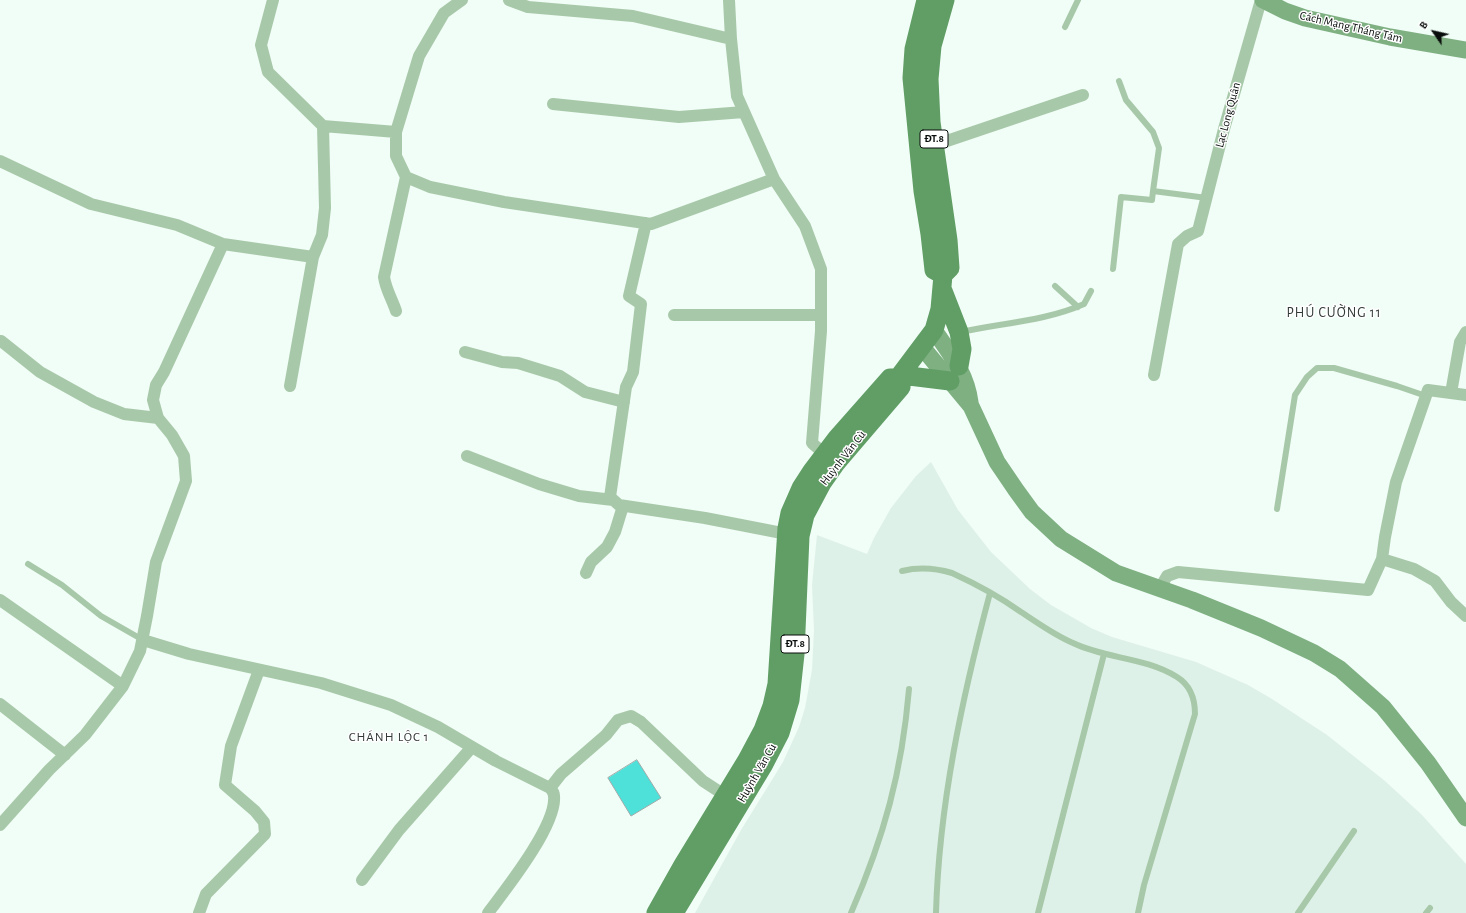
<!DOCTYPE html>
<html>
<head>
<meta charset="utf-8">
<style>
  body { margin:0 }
  #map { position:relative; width:1466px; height:913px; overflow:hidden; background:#f1fdf7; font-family:"Alegreya Sans",sans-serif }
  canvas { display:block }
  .north { position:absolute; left:1414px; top:12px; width:40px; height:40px; -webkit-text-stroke:3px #fff; paint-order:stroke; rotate:304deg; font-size:11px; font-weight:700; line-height:16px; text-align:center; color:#090d0b }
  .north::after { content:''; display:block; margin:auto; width:14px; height:18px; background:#090d0b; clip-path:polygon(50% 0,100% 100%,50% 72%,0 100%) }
</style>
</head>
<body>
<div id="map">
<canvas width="1466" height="913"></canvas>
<div class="north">B</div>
</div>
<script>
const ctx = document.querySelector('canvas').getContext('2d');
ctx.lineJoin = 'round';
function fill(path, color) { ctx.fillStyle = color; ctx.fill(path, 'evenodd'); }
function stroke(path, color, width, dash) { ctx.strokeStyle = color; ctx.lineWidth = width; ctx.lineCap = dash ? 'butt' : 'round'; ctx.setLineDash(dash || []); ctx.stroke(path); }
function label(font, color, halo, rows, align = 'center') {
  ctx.font = font + ' "Alegreya Sans",sans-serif'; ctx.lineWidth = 3; ctx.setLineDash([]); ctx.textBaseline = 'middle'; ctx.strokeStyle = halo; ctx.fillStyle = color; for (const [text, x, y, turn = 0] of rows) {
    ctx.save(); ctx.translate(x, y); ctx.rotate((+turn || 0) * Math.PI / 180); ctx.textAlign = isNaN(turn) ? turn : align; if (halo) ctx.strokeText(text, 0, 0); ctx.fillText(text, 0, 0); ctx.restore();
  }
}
const built = new Path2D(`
  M931 462 958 510 991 552 1030 589 1051 605 1091 628 1112 637 1196 662 1248 685 1272 699 1327 735 1385 781 1422 815 1466 864V913H695L741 830 783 762 799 727 805 708 812 670 814 630 812 585 817 535 867 554 874 538 891 508 916 476Z`);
const building = new Path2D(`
  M637 760 661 798 631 816 608 778Z`);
const lane = new Path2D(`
  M1065 27 1078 0
  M1119 81 1126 100 1153 132 1159 148 1153 191
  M1113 269 1121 197 1152 200 1153 191 1207 198
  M1055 286 1078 307
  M961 332C1002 323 1046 321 1084 304L1091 291
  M1277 509 1295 395 1307 377 1317 368H1334L1397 386 1426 396
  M28 564 62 585 101 616 143 640
  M902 571C919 567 935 568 952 573 976 584 1000 597 1021 612 1038 623 1054 635 1073 643 1106 659 1145 657 1177 677 1190 685 1195 699 1195 714L1144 885 1138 913
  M851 913C884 837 902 772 909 689
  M936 913C939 805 962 698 990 593
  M1038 913 1104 654
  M1298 913 1354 831
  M1426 913 1430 908`);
const street = new Path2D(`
  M273 0 261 45 268 72 323 126 396 132
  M462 0 444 13 419 56 396 132V156L406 177 430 187 504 202 651 224 774 179
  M509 0 528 7 633 16 731 39
  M729 0 731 39 737 96 774 179 805 226 821 269V331L812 443 829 458
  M553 104 679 117 744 112
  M935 145 1083 95
  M0 161 91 204 177 225 223 244
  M646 223 629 296 641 304 633 372 626 387 610 497 619 505 705 518 787 534
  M396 311C392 299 386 290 384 277L406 177
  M674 315H821
  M1 341 40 372 94 402 124 414 158 418
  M465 352 502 362 518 363 560 376 585 392 624 402
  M1154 375 1178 244 1187 236 1198 231 1224 129 1261 0
  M290 386 313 257
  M1451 393 1460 342 1466 332
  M467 456 539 484 579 496 613 500
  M1382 559 1414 569 1435 581 1451 602 1466 616
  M586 573 591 562 607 547 615 532 623 506
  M1160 588 1167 576 1178 572 1368 590 1382 559 1385 537 1396 482 1428 390 1466 395
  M0 600 123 686
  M143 640 189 654 321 683 391 705 438 727 496 761 550 788 561 774 606 735 618 720 631 716 641 722 703 781 726 796
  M0 704 65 755
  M0 825 49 770 85 735 123 686 140 651 147 616 156 562 186 481 184 456 172 435 158 418 153 400 156 385 164 372 223 244 313 257 322 235 325 208 323 126
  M362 880 399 830 472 747
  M199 913 206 894 265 834 264 822 255 811 225 785 231 746 259 670
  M488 913C506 889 557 825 554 796 554 792 552 790 550 788`);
const secondary = new Path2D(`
  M1263 0 1285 11 1305 18 1390 37 1466 50
  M934 330C950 354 966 372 970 402
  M922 347 971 406 997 462 1016 490 1032 512 1061 539 1116 573 1192 600 1261 628 1314 653 1340 669 1383 707 1428 763 1466 818`);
const primary = new Path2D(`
  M926 0 914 49 912 78 923 191 930 234 934 270 943 275
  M943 291 959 332 962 349 959 366
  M901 375 950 381
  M898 378 934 330 940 309 943 275 950 268 948 240 931 122 929 79 932 46 945 0
  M656 913 683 865 747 760 763 730 772 706 777 684 787 528 790 513 801 488 812 471 837 438 890 378H898
  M674 913 764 764 780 733 790 700 795 654 800 536 805 515 822 483 836 463 901 387 898 378`);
const shields = [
  [934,139,28],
  [795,644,28]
];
const shieldNames = [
  ["ĐT.8",934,139],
  ["ĐT.8",795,644]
];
const streetNames = [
  ["Cách Mạng Tháng Tám",1351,27,13],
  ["Lạc Long Quân",1228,115,-75],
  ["Huỳnh Văn Cù",843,458,-52],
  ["Huỳnh Văn Cù",757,773,-60]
];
const neighbourhoodNames = [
  ["CHÁNH LỘC 1",389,737]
];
const quarterNames = [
  ["PHÚ CƯỜNG 11",1334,313]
];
fill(built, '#def1e8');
fill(building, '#4ee1d9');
stroke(building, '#9eaba9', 1);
stroke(lane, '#a8c9a9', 6);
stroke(street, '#a8c9a9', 12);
stroke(secondary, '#7fb082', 17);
stroke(primary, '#609e65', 19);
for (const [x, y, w] of shields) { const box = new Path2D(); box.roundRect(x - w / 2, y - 9, w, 18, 3); ctx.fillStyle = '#fff'; ctx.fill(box); stroke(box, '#090d0b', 1); }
label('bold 11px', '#090d0b', null, shieldNames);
label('12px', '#090d0b', '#fff', streetNames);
ctx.letterSpacing = '1px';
label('13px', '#313a36', '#fff', neighbourhoodNames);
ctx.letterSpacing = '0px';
ctx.letterSpacing = '1px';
label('14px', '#313a36', '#fff', quarterNames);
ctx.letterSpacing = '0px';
</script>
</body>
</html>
